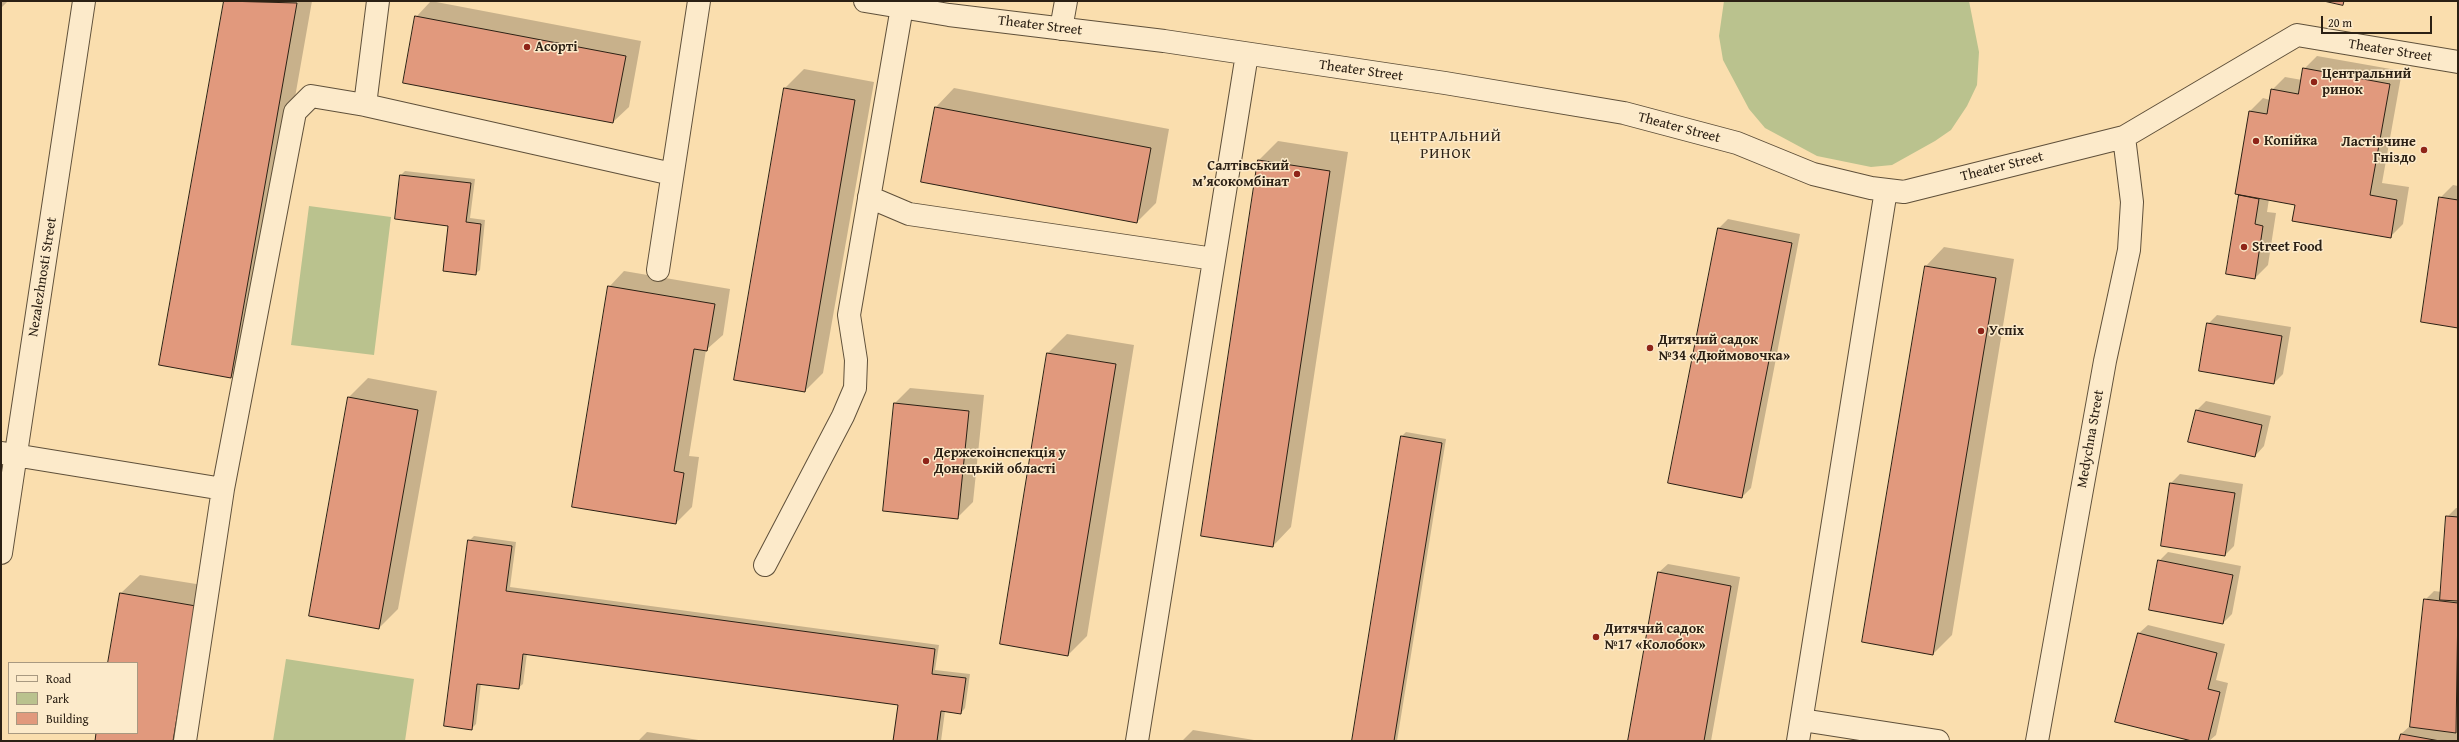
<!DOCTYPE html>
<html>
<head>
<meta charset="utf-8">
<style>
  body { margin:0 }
  #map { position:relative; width:2459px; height:742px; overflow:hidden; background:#fadeae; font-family:"Gentium Book Plus",serif }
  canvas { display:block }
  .frame { position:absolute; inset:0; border:2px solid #2b2014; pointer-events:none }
  .legend { position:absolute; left:8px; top:662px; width:130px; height:72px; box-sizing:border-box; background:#fceaca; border:1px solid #a89981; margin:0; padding:5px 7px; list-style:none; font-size:12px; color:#2b2014 }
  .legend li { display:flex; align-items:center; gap:8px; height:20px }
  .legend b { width:20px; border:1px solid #a89981 }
  .scale { position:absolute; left:2321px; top:16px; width:111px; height:18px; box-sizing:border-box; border:2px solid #2b2014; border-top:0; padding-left:5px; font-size:12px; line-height:14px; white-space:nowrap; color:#2b2014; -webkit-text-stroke:3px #fceaca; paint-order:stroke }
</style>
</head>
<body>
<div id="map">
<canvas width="2459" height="742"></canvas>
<div class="frame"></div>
<ul class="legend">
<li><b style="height:5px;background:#fceaca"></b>Road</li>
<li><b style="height:11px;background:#bac28e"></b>Park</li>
<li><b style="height:11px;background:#e1997d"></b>Building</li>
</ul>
<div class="scale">20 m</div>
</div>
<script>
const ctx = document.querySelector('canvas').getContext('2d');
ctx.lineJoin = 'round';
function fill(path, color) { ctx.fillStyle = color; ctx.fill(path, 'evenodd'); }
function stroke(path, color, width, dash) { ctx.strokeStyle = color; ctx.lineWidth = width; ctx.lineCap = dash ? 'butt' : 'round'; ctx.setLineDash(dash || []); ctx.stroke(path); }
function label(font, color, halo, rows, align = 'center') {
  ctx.font = font + ' "Gentium Book Plus",serif'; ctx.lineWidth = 3; ctx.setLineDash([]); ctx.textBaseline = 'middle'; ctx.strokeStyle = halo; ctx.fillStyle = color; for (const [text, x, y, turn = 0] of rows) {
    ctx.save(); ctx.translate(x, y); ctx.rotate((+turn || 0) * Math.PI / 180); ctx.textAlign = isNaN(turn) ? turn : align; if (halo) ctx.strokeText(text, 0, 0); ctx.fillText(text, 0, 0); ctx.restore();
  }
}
const green = new Path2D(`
  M1724 1H1969L1979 52 1977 85 1967 106 1951 130 1935 141 1892 165 1871 167 1817 156 1765 128 1749 109 1723 60 1719 36Z
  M309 206 391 217 374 355 291 345Z
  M286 659 414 679 405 741H273Z`);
const shadow = new Path2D(`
  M1 1H8L1 8Z
  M225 1H312L249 358 230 377 160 364Z
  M431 1 641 41 629 107 613 122 416 17Z
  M2317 56 2402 71 2382 183 2409 187 2403 224 2390 237 2296 204 2269 199 2267 212 2276 213 2268 265 2255 278 2227 273 2240 194 2236 193 2250 111 2263 98 2270 100 2272 90 2285 77 2302 80 2304 69Z
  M804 69 874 82 823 373 805 391 735 379 785 88Z
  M954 88 1169 129 1156 203 1137 222 936 107Z
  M1278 141 1348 152 1291 527 1273 546 1259 160Z
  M405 171 475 179 470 218 485 220 480 270 475 274 449 225 401 175Z
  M2453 185 2458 186V327L2440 198Z
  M1728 219 1800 234 1751 488 1742 497 1719 228Z
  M1944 247 2014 259 1952 635 1933 654 1863 641 1926 266Z
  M624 271 730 289 723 335 706 350 689 456 699 457 692 507 676 523 609 287Z
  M2217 315 2291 327 2283 374 2274 383 2208 324Z
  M1067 334 1134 345 1087 636 1068 655 1001 643 1048 353Z
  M368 378 437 391 398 609 379 628 310 615 349 397Z
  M910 388 984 395 973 502 957 518 895 403Z
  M2206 401 2271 416 2264 446 2255 456 2190 441 2197 410Z
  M1406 432 1446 439 1397 741H1353L1402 436Z
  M2180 474 2243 484 2234 546 2225 555 2171 483Z
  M2456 508H2458V741H2400L2401 734 2411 725 2425 600 2434 591 2442 592 2447 517Z
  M474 536 516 542 510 587 939 645 935 670 970 674 965 708 961 713 945 711 941 741H894L899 704 527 653 523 684 518 688 481 683 476 724 471 729 469 541Z
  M2168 552 2241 566 2232 614 2223 623 2159 561Z
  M1668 564 1740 577 1711 741H1629L1658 573Z
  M140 575 215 587 189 741H96L97 733H137V663H109L121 593Z
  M2148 625 2225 644 2216 680 2228 683 2216 735 2209 741H2196L2138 634Z
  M1193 730 1260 741H1182Z
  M647 732 705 741H638Z`);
const building = new Path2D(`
  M224 1 297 3 231 378 159 365Z
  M2324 1H2344L2343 5Z
  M415 16 626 56 613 123 403 83Z
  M2303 68 2390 84 2370 195 2397 200 2391 238 2292 221 2295 205 2235 194 2249 111 2267 114 2271 89 2298 94Z
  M784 88 855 100 805 392 734 380Z
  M935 107 1151 148 1137 223 921 182Z
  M1258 160 1330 171 1273 547 1201 536Z
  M400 175 471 183 466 222 481 224 476 275 443 271 448 226 395 219Z
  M2239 195 2259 199 2255 224 2263 226 2255 279 2226 274Z
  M2439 197 2458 200V328L2421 322Z
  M1718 228 1792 243 1742 498 1668 483Z
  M1925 266 1996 278 1933 655 1862 642Z
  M608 286 715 304 707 351 694 349 674 471 684 473 676 524 572 507Z
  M2207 323 2282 336 2274 384 2199 371Z
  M1047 353 1116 364 1068 656 1000 644Z
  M348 397 418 410 379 629 309 616Z
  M894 403 969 411 958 519 883 511Z
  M2196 410 2262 425 2255 457 2188 442Z
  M1401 436 1442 443 1394 741H1352Z
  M2170 483 2235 493 2225 556 2161 546Z
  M2446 516 2458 517V601L2440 600Z
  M468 540 512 546 506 591 935 649 932 674 966 678 961 714 941 711 937 741H893L898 705 523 654 519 689 477 684 472 730 444 726Z
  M2158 560 2233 575 2223 624 2149 610Z
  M1658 572 1731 586 1704 741H1628Z
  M120 593 196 606 173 741H95L96 733H137V663H108Z
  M2424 599 2458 603 2456 733 2410 727Z
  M2138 633 2217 653 2208 689 2220 692 2208 741H2192L2115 722Z
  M2401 734 2440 741H2399Z`);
const minor = new Path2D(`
  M865 1 949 15 1164 41 1445 83 1624 113 1737 143 1813 174 1871 188 1904 192 2124 137 2297 35 2458 62
  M1061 29 1066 1
  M365 105 378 1
  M869 197 909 214 1214 259
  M658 270 699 1
  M2 453 223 489
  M1 553 84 1
  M765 565 843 416 855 388 856 360 849 315 902 7
  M1802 720 1938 741
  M185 741 223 489 295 112 311 96 365 105 672 174
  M1137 741 1247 54
  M1798 741 1886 190
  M2037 741 2105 361 2129 250 2132 202 2124 137`);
const markers = [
  [527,47,4,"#8f2418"],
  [2314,82,4,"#8f2418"],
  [2256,141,4,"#8f2418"],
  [2424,150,4,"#8f2418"],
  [1297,174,4,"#8f2418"],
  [2244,247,4,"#8f2418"],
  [1981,331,4,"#8f2418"],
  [1650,348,4,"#8f2418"],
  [926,461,4,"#8f2418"],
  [1596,637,4,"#8f2418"]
];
const streetNames = [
  ["Theater Street",1040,26,7],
  ["Theater Street",2390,51,9],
  ["Theater Street",1361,71,8],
  ["Theater Street",1679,128,15],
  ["Theater Street",2002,167,-14],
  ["Nezalezhnosti Street",43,277,-81],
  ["Medychna Street",2091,439,-80]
];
const poiNames = [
  ["Асорті",535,47],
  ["Центральний",2322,74],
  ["ринок",2322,90],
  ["Копійка",2264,141],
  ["Ластівчине",2416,142,"right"],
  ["Гніздо",2416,158,"right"],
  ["Салтівський",1289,166,"right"],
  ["мʼясокомбінат",1289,182,"right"],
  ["Street Food",2252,247],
  ["Успіх",1989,331],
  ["Дитячий садок",1658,340],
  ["№34 «Дюймовочка»",1658,356],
  ["Держекоінспекція у",934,453],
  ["Донецькій області",934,469],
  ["Дитячий садок",1604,629],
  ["№17 «Колобок»",1604,645]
];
const neighbourhoodNames = [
  ["ЦЕНТРАЛЬНИЙ",1446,137],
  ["РИНОК",1446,154]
];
fill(green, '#bac28e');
fill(shadow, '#0003');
fill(building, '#e1997d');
stroke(building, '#2b2014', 1);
stroke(minor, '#5f503a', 24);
stroke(minor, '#fceaca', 22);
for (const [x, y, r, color] of markers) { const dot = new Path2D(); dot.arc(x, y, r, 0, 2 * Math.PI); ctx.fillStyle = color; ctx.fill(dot); stroke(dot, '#fceaca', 1.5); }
label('14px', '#2b2014', '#fceaca', streetNames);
label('bold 14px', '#2b2014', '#fceaca', poiNames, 'left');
ctx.letterSpacing = '1px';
label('15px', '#2b2014', '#fceaca', neighbourhoodNames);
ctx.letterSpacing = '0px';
</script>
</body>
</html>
